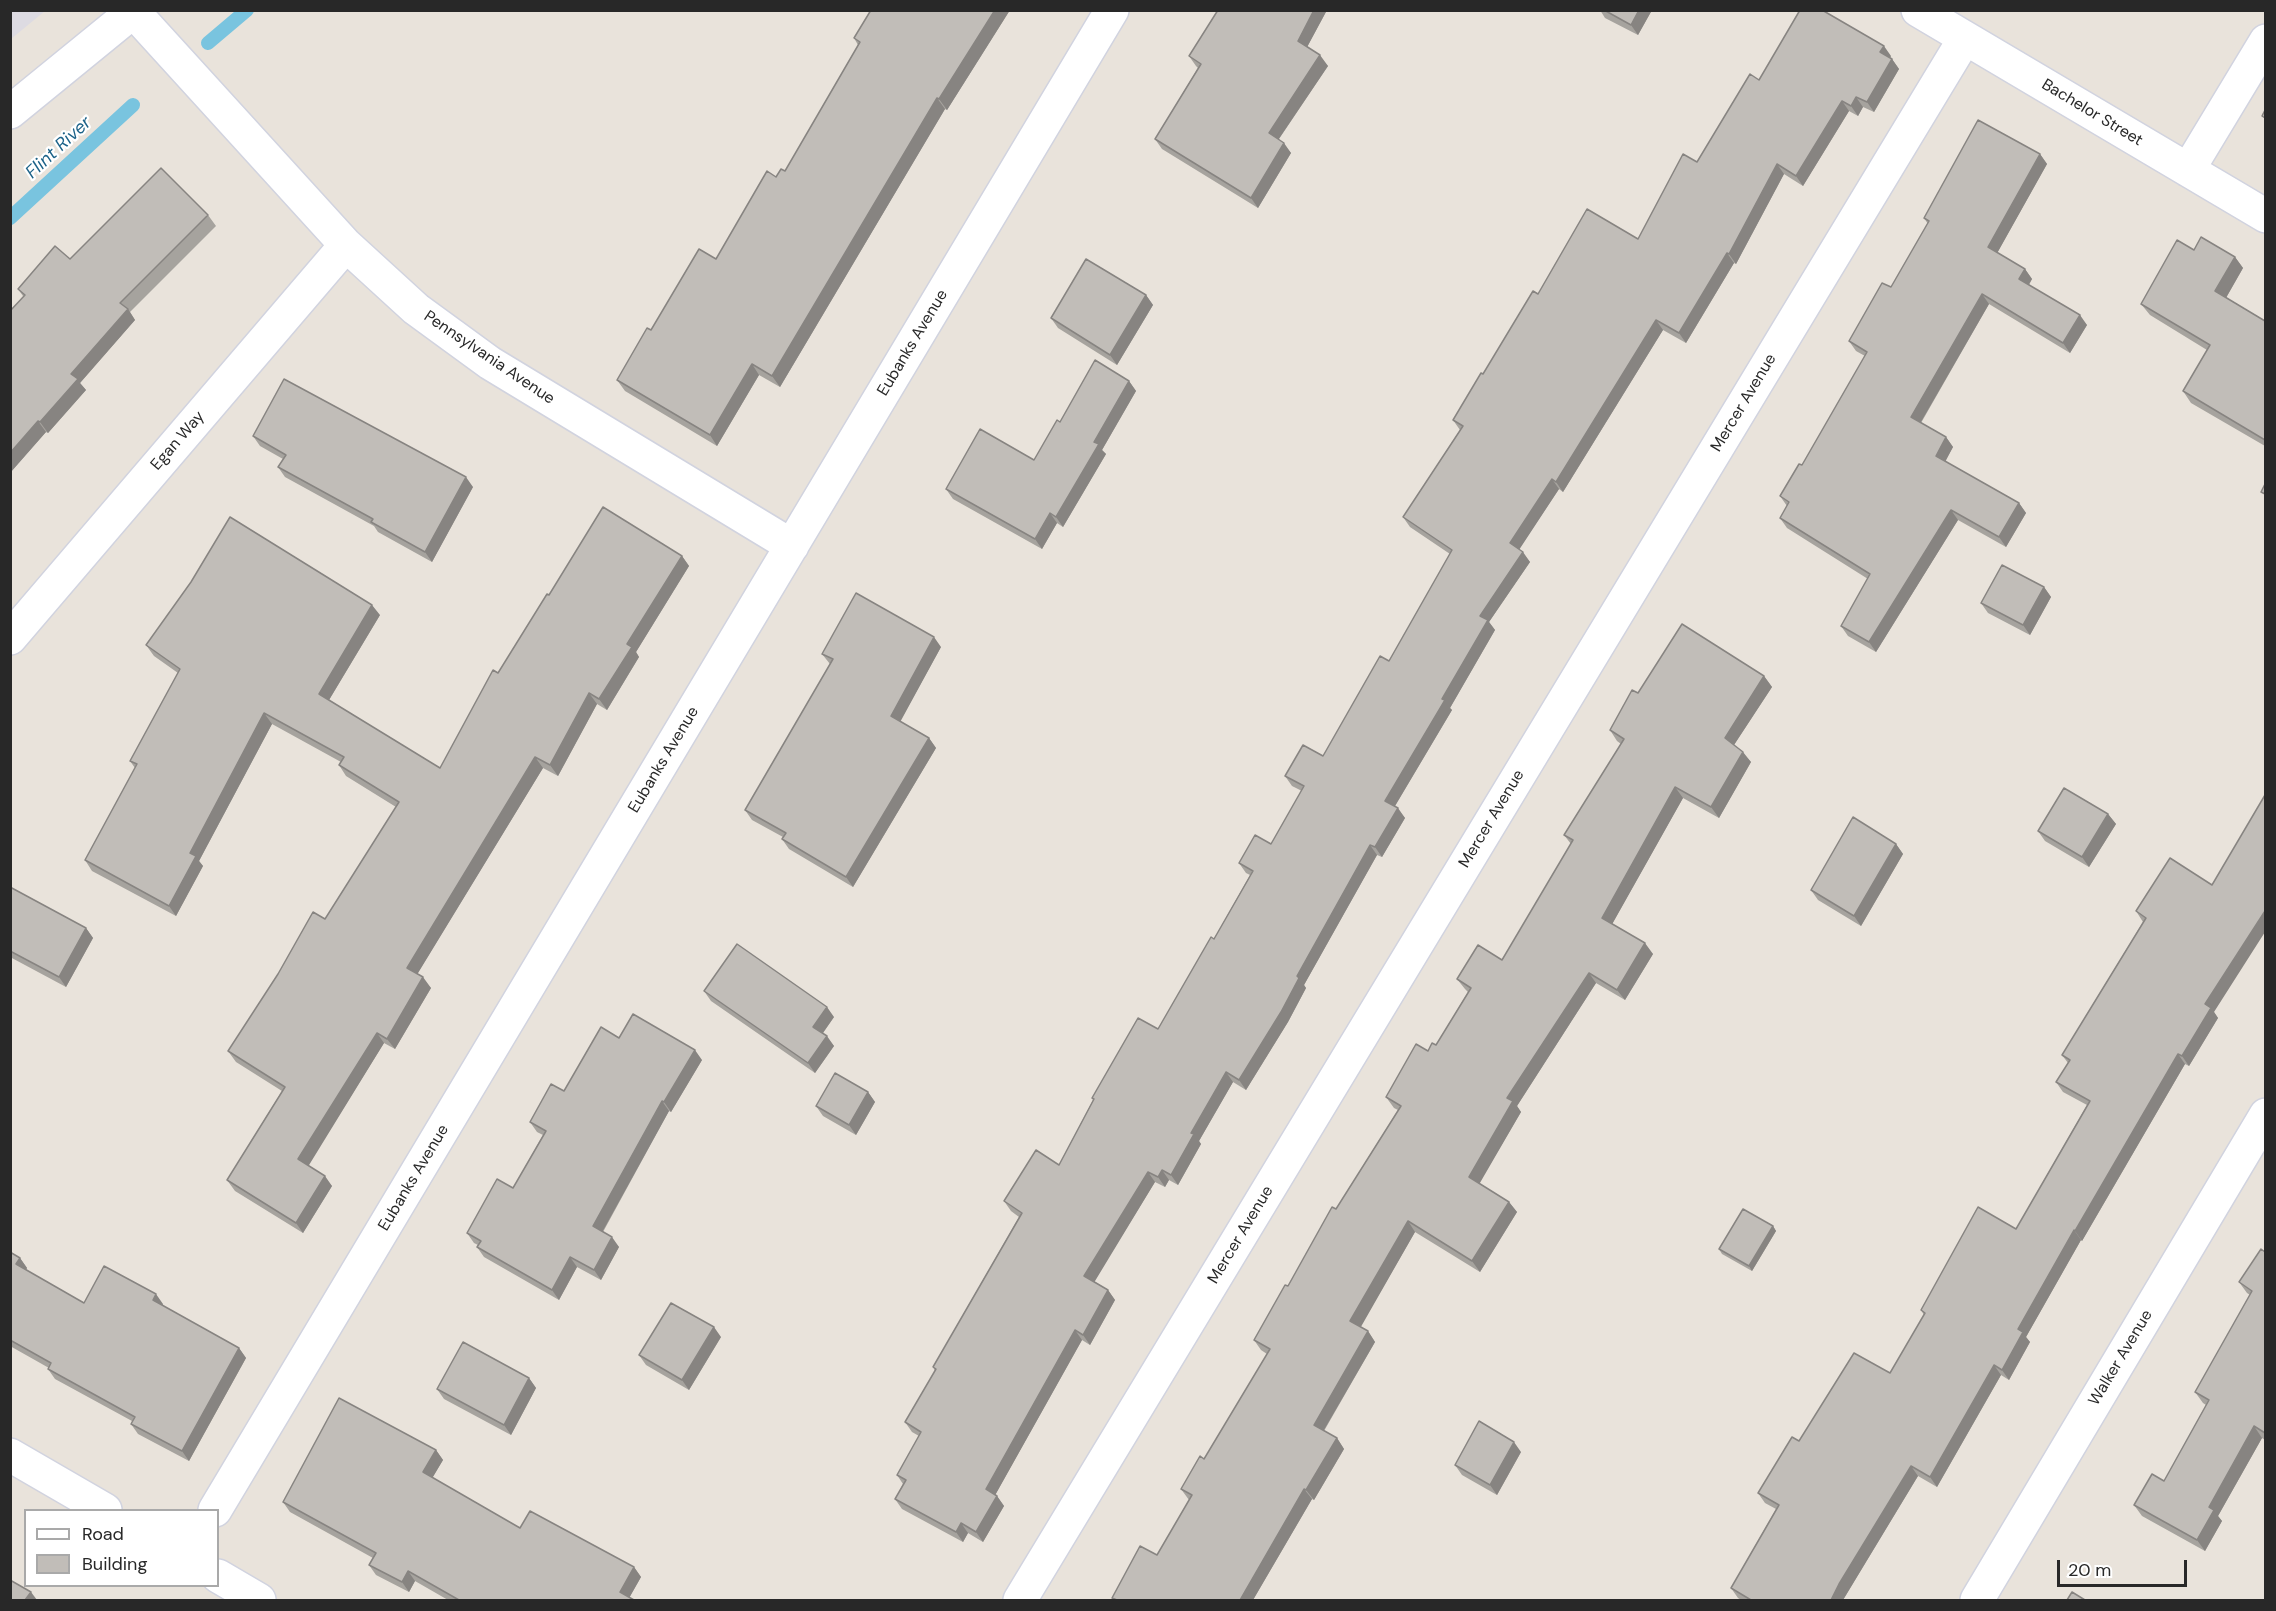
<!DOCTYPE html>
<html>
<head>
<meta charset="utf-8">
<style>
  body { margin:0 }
  #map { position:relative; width:2276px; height:1611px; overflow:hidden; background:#e9e3db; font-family:"DM Sans",sans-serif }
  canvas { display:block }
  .frame { position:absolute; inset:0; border:12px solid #282828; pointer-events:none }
  .legend { position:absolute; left:24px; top:1509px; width:195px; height:78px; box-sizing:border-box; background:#fff; border:2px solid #a9a9a9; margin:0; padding:8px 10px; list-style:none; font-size:18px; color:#282828 }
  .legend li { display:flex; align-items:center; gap:12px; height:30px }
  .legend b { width:30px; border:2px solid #a9a9a9 }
  .scale { position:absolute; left:2057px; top:1560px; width:130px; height:27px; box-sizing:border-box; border:3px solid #282828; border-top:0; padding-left:8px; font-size:18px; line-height:21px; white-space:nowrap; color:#282828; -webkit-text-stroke:4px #fff; paint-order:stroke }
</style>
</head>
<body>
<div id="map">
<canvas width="2276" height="1611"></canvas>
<div class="frame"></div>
<ul class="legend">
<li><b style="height:8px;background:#fff"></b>Road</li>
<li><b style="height:16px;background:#c1bdb8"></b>Building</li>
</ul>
<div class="scale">20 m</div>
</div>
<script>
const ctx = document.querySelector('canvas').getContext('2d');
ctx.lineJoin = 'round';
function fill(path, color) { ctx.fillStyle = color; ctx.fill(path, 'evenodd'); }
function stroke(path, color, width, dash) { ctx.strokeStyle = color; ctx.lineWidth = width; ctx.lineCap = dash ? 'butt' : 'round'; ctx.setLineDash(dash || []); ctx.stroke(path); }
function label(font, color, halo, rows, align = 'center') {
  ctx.font = font + ' "DM Sans",sans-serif'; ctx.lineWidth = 4.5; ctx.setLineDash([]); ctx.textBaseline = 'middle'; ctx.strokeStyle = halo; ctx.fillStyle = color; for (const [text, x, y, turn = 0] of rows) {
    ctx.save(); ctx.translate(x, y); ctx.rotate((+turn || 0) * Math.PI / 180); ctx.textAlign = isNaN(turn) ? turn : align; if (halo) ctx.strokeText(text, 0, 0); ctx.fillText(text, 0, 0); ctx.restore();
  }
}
const industrial = new Path2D(`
  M11 10H45V11L11 39Z`);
const stream = new Path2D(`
  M208 43 247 10
  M10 218 133 105`);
const minor = new Path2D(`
  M132 10 346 245 416 309 490 363 792 546
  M1918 10 2266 216
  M2188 170 2266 41
  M10 638 346 245
  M10 1455 105 1510
  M215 1510 1112 10
  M218 1576 259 1600
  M1020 1600 1965 38
  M1977 1600 2266 1115`);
const tertiary = new Path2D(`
  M10 112 135 10`);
const wall = new Path2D(`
  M871 10H1010L947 110 945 109 780 387 759 375 717 446 625 391 617 380 651 330 716 259 776 177 785 171 858 45 854 38Z
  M1218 10H1327L1307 47 1328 66 1279 139 1291 153 1258 208 1162 149 1155 139 1198 68 1196 66 1189 56Z
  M1600 10H1652L1638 35 1605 18Z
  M1891 56 1890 58 1892 59 1899 69 1874 112 1863 107 1858 116 1849 111 1803 186 1784 174 1736 264 1734 263 1686 343 1663 330 1563 492 1559 489 1519 549 1530 562 1489 622 1495 630 1450 708 1452 710 1395 806 1405 818 1382 857 1377 855 1304 985 1306 988 1288 1022 1246 1090 1233 1082 1199 1141 1201 1144 1178 1185 1169 1180 1165 1187 1155 1182 1094 1281 1108 1290 1115 1300 1090 1345 1082 1340 995 1495 997 1496 1004 1506 983 1542 968 1533 963 1542 902 1509 895 1499 903 1484 897 1475 919 1436 912 1432 905 1422 935 1371 933 1367 1019 1217 1011 1211 1004 1201 1059 1165 1093 1100 1092 1098 1158 1029 1214 939 1250 875 1246 873 1239 863 1271 844 1302 791 1292 786 1285 776 1323 756 1389 661 1450 554 1410 527 1403 517 1460 430 1453 420 1483 374 1538 294 1638 239 1759 80Z
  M2040 154 2047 164 1997 253 2025 269 2032 279 2029 285 2087 325 2070 353 1989 304 1921 423 1946 437 1953 447 1945 461 2019 503 2026 513 2006 547 1958 520 1876 652 1848 636 1841 626 1868 579 1787 528 1780 518 1787 506 1780 496 1802 465 1865 356 1856 351 1849 341 1891 287 1928 224 1924 218Z
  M208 215 216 226 130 312 135 320 80 383 86 390 48 433 46 432 10 473 23 296 18 289 70 259Z
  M2194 250 2235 257 2243 268 2226 298 2265 321V446L2191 403 2183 391 2207 350 2150 315 2141 304Z
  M1146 295 1153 305 1117 365 1058 328 1051 318Z
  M1129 381 1136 391 1102 450 1106 454 1063 527 1057 523 1042 549 953 499 946 489 1034 460 1060 422Z
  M253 436 473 487 432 562 378 532 374 526 285 477 278 467 283 459 260 446Z
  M682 556 689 566 636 652 639 657 607 710 597 704 558 776 543 768 417 974 431 988 395 1049 384 1043 308 1165 332 1186 303 1233 235 1191 227 1180 282 1091 236 1062 228 1051 325 919 396 807 346 776 339 765 341 762 272 724 199 861 203 866 176 916 92 871 85 860 135 768 130 761 178 673 154 656 146 645 380 615 329 700 440 768 498 673 549 595Z
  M2044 587 2051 597 2030 635 1988 613 1981 603Z
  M941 647 900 721 929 738 936 748 853 887 789 849 782 839 783 837 752 820 745 810 830 664 822 654Z
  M1764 676 1772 687 1734 745 1751 762 1719 818 1683 798 1612 924 1653 954 1625 1000 1596 983 1517 1106 1521 1112 1479 1183 1509 1202 1517 1212 1480 1272 1415 1232 1360 1327 1368 1331 1375 1342 1324 1431 1337 1438 1344 1449 1314 1500 1312 1499 1253 1600H1114L1112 1598 1157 1555 1189 1500 1181 1489 1204 1459 1267 1354 1261 1350 1254 1340 1398 1110 1394 1108 1386 1097 1428 1051 1436 1045 1468 992 1465 989 1457 979 1502 960 1571 844 1564 835 1621 744 1617 741 1610 730 1638 693Z
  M2108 814 2116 824 2089 867 2045 841 2038 831Z
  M1896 844 1903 854 1861 926 1818 900 1811 890Z
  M2170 858 2214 1012 2218 1018 2189 1066 2185 1064 2082 1241 2081 1240 2026 1337 2030 1342 2009 1380 2001 1375 1937 1487 1918 1476 1843 1600H1741L1738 1598 1731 1588 1776 1509 1765 1503 1758 1493 1799 1441 1890 1373 1924 1315 1921 1310 2016 1229 2087 1105 2063 1092 2056 1082 2068 1063 2062 1055 2143 922 2136 911Z
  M10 887 86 928 93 938 66 987 10 957Z
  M704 991 834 1017 823 1033 834 1046 815 1073 711 1001Z
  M619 1038 702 1060 671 1112 669 1111 603 1232 619 1247 601 1280 577 1267 559 1300 484 1257 477 1247 478 1245 474 1243 467 1233 513 1188 543 1135 537 1132 530 1122 564 1091Z
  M868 1092 875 1102 856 1135 823 1116 816 1106Z
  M1773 1226 1776 1231 1752 1271 1722 1254 1719 1249Z
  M10 1252 20 1258 27 1268 26 1270 84 1303 163 1304V1306L239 1348 246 1358 189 1461 138 1434 131 1424 132 1421 55 1379 48 1369 49 1368 10 1346Z
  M2265 1252V1440L2262 1438 2218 1516 2222 1521 2205 1551 2142 1516 2134 1505 2164 1481 2206 1405 2203 1403 2195 1392 2250 1295 2247 1293 2239 1282Z
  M721 1337 689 1390 646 1365 639 1355Z
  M529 1378 536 1388 511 1435 444 1399 437 1389Z
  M436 1450 443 1460 432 1478 520 1528 634 1567 641 1577 629 1598 634 1600H448L415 1581 409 1592 376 1575 369 1565 373 1558 290 1512 283 1502Z
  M1521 1452 1497 1495 1462 1475 1455 1465Z`);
const shadedWall = new Path2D(`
  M995 10H1010L947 110 939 99Z
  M1314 10H1327L1305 51 1298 41Z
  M1639 10H1652L1638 35 1631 25Z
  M1884 46 1891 56 1887 62 1880 52Z
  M1320 55 1328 66 1276 143 1269 133Z
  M1892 59 1899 69 1874 112 1867 102Z
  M1856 97 1863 107 1858 116 1851 106Z
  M937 98 945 109 780 387 772 376Z
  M1842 101 1849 111 1803 186 1796 176Z
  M1284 143 1291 153 1258 208 1251 198Z
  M2040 154 2047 164 1995 257 1988 247Z
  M1777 164 1784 174 1736 264 1729 254Z
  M1727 253 1734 263 1686 343 1679 333Z
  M2235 257 2243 268 2223 303 2215 291Z
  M2025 269 2032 279 2026 289 2019 279Z
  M1982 294 1989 304 1918 427 1911 417Z
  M1146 295 1153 305 1117 365 1110 355Z
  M128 309 135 320 80 383 86 390 48 433 40 422 71 374Z
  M2080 315 2087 325 2070 353 2063 343Z
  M1656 320 1663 330 1563 492 1556 482Z
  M752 364 759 375 717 446 710 435Z
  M1129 381 1136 391 1102 450 1106 454 1063 527 1056 517 1094 442Z
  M38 421 46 432 10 473V453Z
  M1946 437 1953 447 1943 466 1936 456Z
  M466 477 473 487 432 562 425 552Z
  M1552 479 1559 489 1517 553 1510 543Z
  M2019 503 2026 513 2006 547 1999 537Z
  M1951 510 1958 520 1876 652 1869 642Z
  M1050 513 1057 523 1042 549 1035 539Z
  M1523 552 1530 562 1489 622 1495 630 1450 708 1452 710 1392 811 1385 801 1442 699 1480 616Z
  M682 556 689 566 636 652 639 657 607 710 599 699 627 644Z
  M2044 587 2051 597 2030 635 2023 625Z
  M372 605 380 615 326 705 319 694Z
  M934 637 941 647 898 726 891 716Z
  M1764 676 1772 687 1732 748 1725 738Z
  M589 693 597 704 558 776 550 765Z
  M264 713 272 724 199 861 203 866 176 916 169 906 190 853Z
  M929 738 936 748 853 887 846 877Z
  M1743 752 1751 762 1719 818 1711 807Z
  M535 757 543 768 415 978 407 968Z
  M1675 787 1683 798 1610 928 1602 918Z
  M1398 808 1405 818 1382 857 1375 847Z
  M2108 814 2116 824 2089 867 2082 857Z
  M1896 844 1903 854 1861 926 1854 916Z
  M1370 845 1377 855 1304 985 1306 988 1288 1022 1246 1090 1239 1080Z
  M2265 911V932L2214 1012 2218 1018 2189 1066 2182 1056 2205 1004Z
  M86 928 93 938 66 987 59 977Z
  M1645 943 1653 954 1625 1000 1617 990Z
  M1589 973 1596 983 1517 1106 1521 1112 1477 1188 1469 1177 1507 1098Z
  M423 977 431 988 395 1049 387 1039Z
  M827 1007 834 1017 820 1037 813 1027Z
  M377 1033 384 1043 306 1170 298 1159Z
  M827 1036 834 1046 815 1073 808 1063Z
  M695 1050 702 1060 671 1112 664 1102Z
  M2178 1054 2185 1064 2082 1241 2075 1231Z
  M1226 1072 1233 1082 1199 1141 1201 1144 1178 1185 1171 1175 1191 1133Z
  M868 1092 875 1102 856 1135 849 1125Z
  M662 1101 669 1111 600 1236 593 1226Z
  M1162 1170 1169 1180 1165 1187 1158 1177Z
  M1148 1172 1155 1182 1092 1286 1084 1276Z
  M325 1176 332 1186 303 1233 296 1223Z
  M1509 1202 1517 1212 1480 1272 1472 1261Z
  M1408 1221 1415 1232 1358 1332 1350 1321Z
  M1773 1226 1776 1231 1752 1271 1749 1266Z
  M2074 1230 2081 1240 2026 1337 2030 1342 2009 1380 2002 1370 2018 1329Z
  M612 1237 619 1247 601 1280 594 1270Z
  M570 1257 577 1267 559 1300 552 1290Z
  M20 1258 27 1268 23 1274 16 1264Z
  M1108 1290 1115 1300 1090 1345 1083 1335Z
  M156 1294 163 1304 160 1310 153 1300Z
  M714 1327 721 1337 689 1390 682 1380Z
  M1075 1330 1082 1340 993 1499 986 1489Z
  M1368 1331 1375 1342 1321 1435 1314 1425Z
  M239 1348 246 1358 189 1461 182 1451Z
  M1994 1365 2001 1375 1937 1487 1930 1477Z
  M529 1378 536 1388 511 1435 504 1425Z
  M2254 1426 2262 1438 2218 1516 2222 1521 2205 1551 2197 1540 2209 1507Z
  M1337 1438 1344 1449 1314 1500 1306 1490Z
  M1514 1442 1521 1452 1497 1495 1490 1485Z
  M436 1450 443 1460 430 1482 423 1472Z
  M1911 1466 1918 1476 1843 1600H1831L1839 1584Z
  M1304 1489 1312 1499 1253 1600H1240Z
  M997 1496 1004 1506 983 1542 976 1532Z
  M961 1523 968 1533 963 1542 956 1532Z
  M634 1567 641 1577 628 1600 620 1592Z
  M408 1571 415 1581 409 1592 402 1582Z
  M31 1592 37 1600H25Z`);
const building = new Path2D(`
  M871 10H995L939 99 937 98 772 376 752 364 710 435 617 380 647 328 651 330 699 249 716 259 767 171 776 177 781 169 785 171 860 42 854 38Z
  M1218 10H1314L1298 41 1320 55 1269 133 1284 143 1251 198 1155 139 1201 64 1189 56Z
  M1604 10H1639L1631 25Z
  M1800 10H1822L1884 46 1880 52 1892 59 1867 102 1856 97 1851 106 1842 101 1796 176 1777 164 1729 254 1727 253 1679 333 1656 320 1556 482 1552 479 1510 543 1523 552 1480 616 1488 620 1442 699 1445 700 1385 801 1398 808 1375 847 1370 845 1297 976 1299 978 1281 1012 1239 1080 1226 1072 1191 1133 1194 1134 1171 1175 1162 1170 1158 1177 1148 1172 1084 1276 1108 1290 1083 1335 1075 1330 986 1489 997 1496 976 1532 961 1523 956 1532 895 1499 906 1480 897 1475 921 1432 905 1422 936 1369 933 1367 1022 1213 1004 1201 1036 1150 1059 1165 1094 1099 1092 1098 1138 1018 1158 1029 1211 937 1214 939 1253 871 1239 863 1255 835 1271 844 1304 786 1285 776 1303 745 1323 756 1380 656 1389 661 1452 550 1403 517 1463 426 1453 420 1481 373 1483 374 1533 291 1538 294 1587 209 1638 239 1683 154 1697 162 1750 74 1759 80Z
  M2265 110V118L2262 116Z
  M1978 120 2040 154 1988 247 2025 269 2019 279 2080 315 2063 343 1982 294 1911 417 1946 437 1936 456 2019 503 1999 537 1951 510 1869 642 1841 626 1870 574 1780 518 1789 502 1780 496 1799 464 1802 465 1867 352 1849 341 1882 283 1891 287 1929 221 1924 218Z
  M161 168 208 215 120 303 128 309 71 374 78 379 40 422 38 421 10 453V311L25 295 18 289 55 246 70 259Z
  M2201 237 2235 257 2215 291 2265 321V440L2183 391 2210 345 2141 304 2177 240 2194 250Z
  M1086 259 1146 295 1110 355 1051 318Z
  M1095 360 1129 381 1094 442 1099 444 1056 517 1050 513 1035 539 946 489 980 429 1034 460 1057 420 1060 422Z
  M284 379 466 477 425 552 371 522 373 519 278 467 286 455 253 436Z
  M2265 484V494L2261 492Z
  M603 507 682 556 627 644 632 647 599 699 589 693 550 765 535 757 407 968 423 977 387 1039 377 1033 298 1159 325 1176 296 1223 227 1180 285 1087 228 1051 278 974 313 912 325 919 399 802 339 765 344 757 264 713 190 853 196 856 169 906 85 860 137 764 130 761 180 669 146 645 191 582 230 517 372 605 319 694 440 768 493 670 498 673 547 594 549 595Z
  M2002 565 2044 587 2023 625 1981 603Z
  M856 593 934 637 891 716 929 738 846 877 782 839 786 833 745 810 833 659 822 654Z
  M1682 624 1764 676 1725 738 1743 752 1711 807 1675 787 1602 918 1645 943 1617 990 1589 973 1507 1098 1513 1101 1469 1177 1509 1202 1472 1261 1408 1221 1350 1321 1368 1331 1314 1425 1337 1438 1306 1490 1304 1489 1240 1600H1117L1112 1598 1140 1546 1157 1555 1192 1495 1181 1489 1200 1456 1204 1459 1270 1349 1254 1340 1285 1285 1288 1286 1332 1207 1336 1209 1401 1106 1386 1097 1416 1044 1428 1051 1432 1043 1436 1045 1471 988 1457 979 1478 945 1502 960 1573 840 1564 835 1624 739 1610 730 1632 690 1638 693Z
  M2064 788 2108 814 2082 857 2038 831Z
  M2265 795V911L2205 1004 2211 1008 2182 1056 2178 1054 2075 1231 2074 1230 2018 1329 2023 1332 2002 1370 1994 1365 1930 1477 1911 1466 1839 1584 1831 1600H1751L1731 1588 1779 1505 1758 1493 1792 1437 1799 1441 1854 1353 1890 1373 1925 1313 1921 1310 1978 1207 2016 1229 2090 1101 2056 1082 2070 1060 2062 1055 2146 918 2136 911 2170 858 2212 885Z
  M1853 817 1896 844 1854 916 1811 890Z
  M10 887 86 928 59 977 10 951Z
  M737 944 827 1007 813 1027 827 1036 808 1063 704 991Z
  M633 1014 695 1050 664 1102 662 1101 593 1226 612 1237 594 1270 570 1257 552 1290 477 1247 481 1241 467 1233 497 1179 513 1188 546 1131 530 1122 551 1084 564 1091 601 1027 619 1038Z
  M835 1073 868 1092 849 1125 816 1106Z
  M1743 1209 1773 1226 1749 1266 1719 1249Z
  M2261 1249 2265 1252V1433L2254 1426 2209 1507 2214 1510 2197 1540 2134 1505 2152 1474 2164 1481 2209 1400 2195 1392 2252 1291 2239 1282Z
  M10 1252 20 1258 16 1264 84 1303 104 1266 156 1294 153 1300 239 1348 182 1451 131 1424 135 1417 48 1369 51 1363 10 1340Z
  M671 1303 714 1327 682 1380 639 1355Z
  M463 1342 529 1378 504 1425 437 1389Z
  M339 1398 436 1450 423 1472 520 1528 530 1511 634 1567 620 1592 634 1600H459L408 1571 402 1582 369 1565 376 1553 283 1502Z
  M1479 1421 1514 1442 1490 1485 1455 1465Z
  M10 1580 31 1592 25 1600H10Z
  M2072 1592 2085 1600H2067Z`);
const streetNames = [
  ["Bachelor Street",2092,113,31],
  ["Eubanks Avenue",913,343,-59],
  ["Pennsylvania Avenue",489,358,34],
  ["Mercer Avenue",1744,403,-59],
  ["Egan Way",178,441,-49],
  ["Eubanks Avenue",664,760,-59],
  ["Mercer Avenue",1492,819,-59],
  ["Eubanks Avenue",414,1178,-59],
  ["Mercer Avenue",1241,1235,-59],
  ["Walker Avenue",2121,1358,-59]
];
const waterNames = [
  ["Flint River",59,148,-43]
];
fill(industrial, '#dddbe2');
stroke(stream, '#79c4df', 14);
stroke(minor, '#d1d3df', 36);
stroke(tertiary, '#d1d3df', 36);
stroke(minor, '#fff', 33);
stroke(tertiary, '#fff', 33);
fill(wall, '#a6a39e');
fill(shadedWall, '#878481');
fill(building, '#c1bdb8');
stroke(building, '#878481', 1.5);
label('16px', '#282828', '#fff', streetNames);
label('italic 18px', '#1c6288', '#fff', waterNames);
</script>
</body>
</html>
